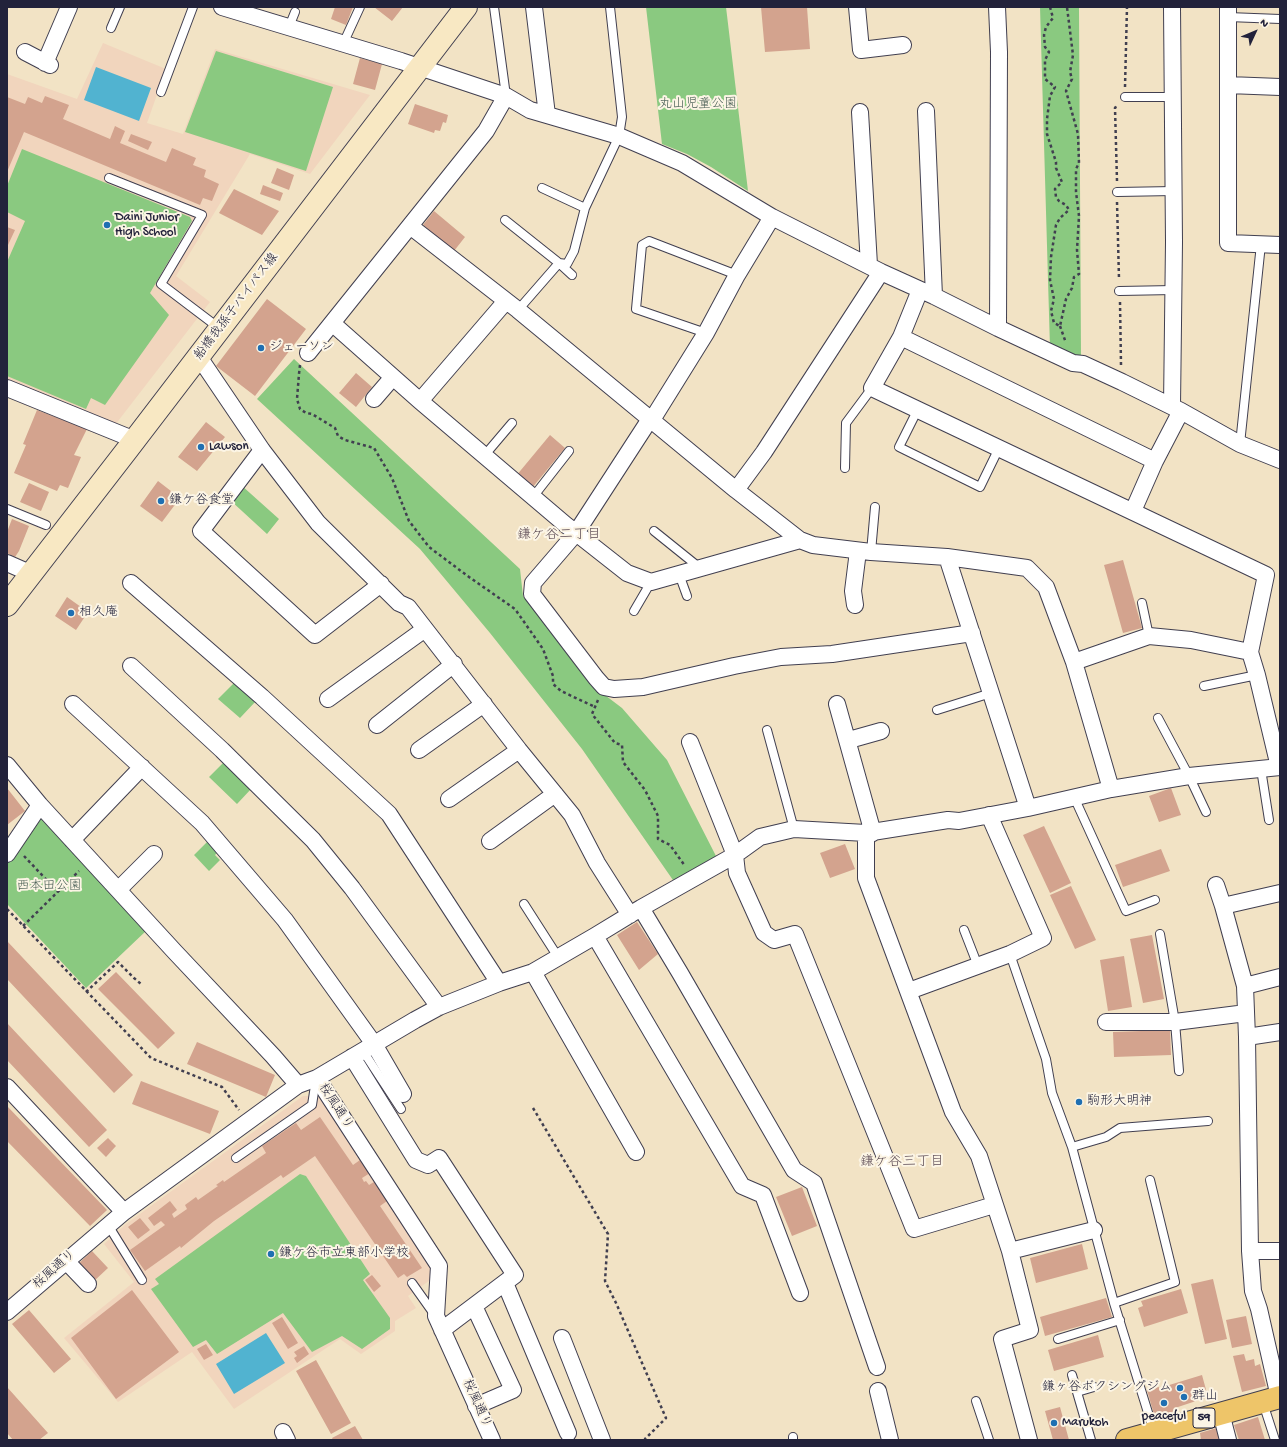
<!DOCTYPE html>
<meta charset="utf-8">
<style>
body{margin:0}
#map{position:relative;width:1287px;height:1447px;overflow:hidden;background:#f2e3c5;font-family:"Gochi Hand",sans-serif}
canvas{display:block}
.frame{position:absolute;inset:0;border:8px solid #22223b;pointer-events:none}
.north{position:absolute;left:1235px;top:12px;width:40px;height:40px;-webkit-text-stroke:3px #fcf5e5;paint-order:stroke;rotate:46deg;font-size:11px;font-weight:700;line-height:16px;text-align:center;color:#22223b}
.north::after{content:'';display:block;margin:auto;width:14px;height:18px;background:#22223b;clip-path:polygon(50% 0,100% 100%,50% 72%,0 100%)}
</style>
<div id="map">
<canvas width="1287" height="1447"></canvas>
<div class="frame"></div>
<div class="north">N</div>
</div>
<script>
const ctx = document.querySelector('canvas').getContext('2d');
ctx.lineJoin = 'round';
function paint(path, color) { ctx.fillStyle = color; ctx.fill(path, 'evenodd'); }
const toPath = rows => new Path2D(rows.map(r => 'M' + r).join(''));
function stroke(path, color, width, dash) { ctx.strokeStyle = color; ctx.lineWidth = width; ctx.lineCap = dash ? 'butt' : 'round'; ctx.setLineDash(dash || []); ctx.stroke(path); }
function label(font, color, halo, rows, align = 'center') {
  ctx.font = font + ' "Gochi Hand","Klee One",sans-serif'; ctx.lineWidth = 4; ctx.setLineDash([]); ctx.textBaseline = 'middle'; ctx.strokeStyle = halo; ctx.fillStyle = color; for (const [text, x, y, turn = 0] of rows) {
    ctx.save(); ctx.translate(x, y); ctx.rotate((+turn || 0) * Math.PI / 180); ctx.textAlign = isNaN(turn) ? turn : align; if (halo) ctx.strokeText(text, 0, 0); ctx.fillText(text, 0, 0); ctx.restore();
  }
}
paint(toPath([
 [103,43,166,69,147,123,183,134,215,49,370,95,310,174,250,154,176,276,210,302,115,425,7,380,7,74,77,99],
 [303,1096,315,1096,326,1100,437,1264,433,1278,408,1296,416,1308,395,1321,395,1331,361,1354,340,1339,234,1409,192,1352,118,1402,64,1338,134,1282,104,1244,126,1224]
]), '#f1d5bd');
paint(toPath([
 [646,7,726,7,748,191,711,167,687,154,662,144],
 [1040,7,1079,7,1081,357,1050,348],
 [216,51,333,87,306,171,185,132],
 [22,149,190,217,192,221,150,293,169,315,105,405,91,398,86,409,7,376,7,262,25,221,7,212,7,186],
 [294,359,520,569,523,596,589,683,622,708,667,760,717,858,675,883,582,749,490,633,420,549,257,399],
 [241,485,279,519,267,534,230,500],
 [234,683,256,701,240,718,218,699],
 [224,762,252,788,237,804,209,777],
 [40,815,147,930,86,988,7,904,7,863],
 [209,840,219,851,215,855,220,860,209,871,194,855],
 [300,1174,306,1176,370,1274,363,1280,390,1318,390,1329,362,1349,342,1336,312,1352,283,1313,217,1354,206,1340,193,1347,151,1289,159,1284,155,1279]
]), '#8ac980');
paint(toPath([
 [96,67,151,88,139,121,84,100],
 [266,1333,285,1363,234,1394,216,1364]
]), '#51b3d0');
paint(toPath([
 [335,7,353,7,346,25,331,19],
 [374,7,403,7,392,21],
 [761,7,807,7,810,49,765,52],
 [360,58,382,64,375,90,353,84],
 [45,96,69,105,63,119,110,139,115,126,125,131,120,143,166,162,172,148,196,158,193,165,206,170,204,177,219,184,212,201,203,198,200,205,24,132,7,172,7,97,25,104,28,97,42,103],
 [415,104,448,115,446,123,443,122,440,131,435,130,434,133,408,124],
 [131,134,152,142,148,150,128,141],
 [277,168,294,175,289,190,271,183],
 [263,185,283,193,280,201,260,194],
 [234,189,279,211,262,235,219,213],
 [434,211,465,237,454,251,423,225],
 [7,227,15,230,8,245,7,245],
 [267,299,306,329,255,396,216,366],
 [356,373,372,387,356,407,339,393],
 [37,410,87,429,74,455,81,457,68,488,60,485,57,491,14,473,26,445,23,444],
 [206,422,225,437,197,471,178,457],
 [550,435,565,448,532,488,516,476],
 [158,481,180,498,162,522,140,506],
 [29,483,49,492,41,511,20,502],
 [12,519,29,526,19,551,15,557,7,553,7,532],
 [1123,560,1142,628,1123,633,1104,565],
 [67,597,88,612,76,630,55,616],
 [7,788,25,811,7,825],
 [1171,788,1181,815,1159,822,1149,796],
 [1044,826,1071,883,1050,893,1023,835],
 [845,844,855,869,830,878,820,853],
 [1161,849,1170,871,1123,887,1115,865],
 [1071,886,1096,940,1075,949,1050,895],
 [637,922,658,954,639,970,617,935],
 [1152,935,1164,999,1143,1003,1130,939],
 [7,941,133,1075,114,1093,7,979],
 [1124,956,1132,1007,1108,1011,1100,960],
 [116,972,175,1033,158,1049,98,989],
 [7,1023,107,1130,89,1147,7,1060],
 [1170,1030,1171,1055,1114,1057,1113,1032],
 [197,1042,275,1075,266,1097,187,1064],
 [141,1081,219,1111,210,1134,132,1104],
 [7,1106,107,1210,90,1226,7,1141],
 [320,1117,353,1165,360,1160,370,1173,362,1178,364,1182,366,1181,369,1185,374,1182,387,1201,380,1206,422,1268,407,1277,404,1274,398,1278,315,1156,283,1178,281,1175,214,1221,181,1248,180,1246,145,1271,130,1250,165,1225,161,1221,154,1226,148,1218,170,1201,177,1210,172,1214,174,1218,187,1209,185,1205,196,1197,198,1200,218,1186,216,1185,223,1180,224,1182,266,1153,262,1146,296,1123,301,1130],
 [108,1138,116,1146,106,1157,97,1148],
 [802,1187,817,1226,792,1236,776,1197],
 [140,1218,150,1230,138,1239,128,1227],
 [1082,1244,1088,1269,1036,1283,1030,1258],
 [92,1251,108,1268,93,1282,77,1265],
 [372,1275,381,1286,374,1292,365,1280],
 [1213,1279,1227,1339,1205,1344,1191,1284],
 [1181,1289,1188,1313,1144,1327,1138,1308,1143,1306,1141,1301],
 [132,1290,179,1352,116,1399,71,1338],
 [1106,1298,1112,1317,1045,1336,1040,1317],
 [29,1310,71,1359,54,1373,12,1324],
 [1246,1316,1252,1344,1232,1348,1226,1320],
 [282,1317,298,1343,288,1349,272,1323],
 [1098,1335,1104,1357,1054,1371,1048,1350],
 [206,1344,213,1355,204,1360,197,1349],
 [304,1346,309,1354,297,1363,294,1358,297,1356,294,1352],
 [1244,1354,1246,1361,1254,1359,1255,1366,1260,1364,1266,1386,1242,1392,1233,1356],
 [316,1360,351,1423,331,1434,296,1371],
 [1202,1375,1208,1397,1175,1408,1176,1412,1155,1418,1147,1390,1159,1387,1160,1390,1167,1388,1166,1386],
 [7,1387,48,1433,39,1440,13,1440,7,1433],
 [1060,1407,1069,1440,1053,1440,1045,1411],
 [1258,1417,1265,1440,1239,1440,1234,1425],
 [355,1426,363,1440,333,1440,332,1438],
 [1220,1427,1224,1440,1201,1440,1200,1433]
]), '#d3a38e');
const lane = toPath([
 [494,7,506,96],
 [1228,17,1280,19],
 [289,27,295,12],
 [111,28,120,7],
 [343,44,360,7],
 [161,92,193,7],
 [1125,97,1173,97],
 [109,178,202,215,161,284,219,328],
 [542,188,585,208],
 [1117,192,1174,191],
 [505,220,559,263,572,275],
 [1119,291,1174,290],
 [518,310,559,263,567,264,574,251,585,208,619,136,622,117,610,7],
 [706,333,636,309,642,245,649,241,737,275],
 [918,409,899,447,980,487,999,448],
 [1240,444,1261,244],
 [484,456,512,423],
 [845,468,846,423,872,388],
 [533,497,569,451],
 [7,509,46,525],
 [654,531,700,568],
 [871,552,875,507],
 [679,574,687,596],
 [1142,603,1149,636],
 [634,611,651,582],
 [1204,686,1257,675],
 [937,710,991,693],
 [1158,718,1189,776,1206,812],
 [767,730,794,829],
 [1261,769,1269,820],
 [1074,797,1126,911,1155,900],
 [524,904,558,957],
 [964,930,978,966],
 [1160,934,1175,1022,1179,1071],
 [1010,954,1046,1059,1052,1093,1072,1147,1114,1303,1154,1432],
 [363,1051,401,1109],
 [1072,1147,1106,1137,1120,1128,1208,1121],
 [236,1158,312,1105,316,1079],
 [108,1225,142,1280],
 [412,1283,434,1314],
 [1114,1303,1175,1282,1150,1180],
 [1058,1339,1120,1320],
 [1072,1375,1091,1440],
 [1077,1392,1094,1387],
 [976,1401,989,1440],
 [1263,1403,1275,1440],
 [793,1437,793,1440]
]);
const street = toPath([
 [222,7,401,61,506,96,530,110,619,136,682,163,772,217,881,272,934,296,998,328,1073,363,1083,364,1122,382,1181,411,1240,444,1280,460],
 [534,7,547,115],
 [857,7,861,50,903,45],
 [997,7,999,52,998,328],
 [1228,7,1228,243,1280,245],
 [25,52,50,65],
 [45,63,69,7],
 [1228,85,1280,87],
 [926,111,934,296],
 [860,112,869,265],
 [772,217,737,275,706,333,655,415,650,419,576,533,533,583,532,594,596,678,604,687,614,689,643,687,734,666,781,657,832,654,972,633],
 [410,226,518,310,736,490,800,540],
 [920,290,901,337,872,388,1266,575,1250,652,1257,675,1279,767],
 [332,323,420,401,566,525,627,573,651,582,800,540,813,545,871,552,947,557,1027,568,1046,587,1074,662,1111,789],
 [901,337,1155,461],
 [308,353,486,131,506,96],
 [199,357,262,450,318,523,399,603,408,607,519,750,572,815,597,863,630,915],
 [7,388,135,440],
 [374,399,393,377],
 [420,401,506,301],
 [1172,406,1174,242,1172,7],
 [262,450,201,531,315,635,381,584],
 [736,490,764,452,881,272],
 [1133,511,1155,461,1181,411],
 [947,557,1028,808],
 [7,563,32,574],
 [131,583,262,697,389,814,499,983],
 [855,605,853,591,858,551],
 [1074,662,1149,636,1191,640,1250,652],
 [131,666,222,750,313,840,352,888,439,1007],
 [328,699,425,629],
 [73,704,202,823,285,920,374,1044,403,1094],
 [837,704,873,833],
 [377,725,454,664],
 [849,740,881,731],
 [690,742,735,855,737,873,764,933,774,940,795,934,914,1229,994,1205],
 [419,750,484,704],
 [7,765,40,805,175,952,273,1056,298,1085],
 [449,799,519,750],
 [866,833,866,878,953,1112,979,1156,1010,1251,1094,1230],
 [72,840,142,767],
 [490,841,555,794],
 [7,854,40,805],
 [1216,885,1223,906,1245,986,1247,1037,1250,1251,1253,1291,1259,1309,1279,1397],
 [118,890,154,854],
 [1223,906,1280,893],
 [641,908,680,973,794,1170,814,1183,877,1367],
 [595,936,742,1186,763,1195,800,1293],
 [533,972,636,1152],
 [1245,986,1280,977],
 [909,991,1010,954,1043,938,989,815],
 [1106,1022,1175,1022,1246,1013],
 [1247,1037,1280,1032],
 [352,1057,416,1160,428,1165,439,1158,515,1275,442,1330],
 [317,1078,439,1266,436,1316,492,1440],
 [7,1087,124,1212],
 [1010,1251,1030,1330,1002,1339,1029,1440],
 [1250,1251,1280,1251],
 [66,1261,88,1284],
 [505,1283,568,1433],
 [474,1306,513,1390,476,1406],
 [7,1312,124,1212,298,1085,317,1078,415,1020,439,1007,499,983,533,972,595,936,641,908,735,855,760,837,794,829,866,833,948,820,959,821,1028,808,1111,789,1189,776,1280,767],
 [562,1338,602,1440],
 [878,1391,890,1440],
 [1221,1413,1228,1440],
 [283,1432,287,1440]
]);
const secondary = toPath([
 [7,605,127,450,466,7]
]);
const primary = toPath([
 [1127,1440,1280,1397]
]);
stroke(lane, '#413f50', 10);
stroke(street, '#413f50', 18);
stroke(secondary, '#413f50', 24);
stroke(primary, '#413f50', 24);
stroke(toPath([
 [1050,7,1053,18,1046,27,1044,35,1045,47,1049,52,1045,60,1045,79,1055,87,1050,96,1047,119,1047,134,1056,162,1056,168,1062,182,1055,189,1056,197,1059,201,1066,205,1069,210,1060,218,1056,225,1051,257,1050,280,1054,299,1051,311,1054,323,1060,326,1066,299,1072,288,1074,277,1079,274,1077,250,1079,216,1076,192,1076,169,1079,163,1078,134,1066,91,1072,79,1070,72,1073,55,1067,7],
 [1125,87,1127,7],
 [1117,181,1115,108,1117,105],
 [1117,202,1119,279],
 [1120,302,1121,365],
 [1060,326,1066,343],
 [300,365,299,374,297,399,300,409,306,413,312,414,335,428,338,436,345,440,374,448,392,478,409,521,429,547,469,577,515,609,543,649,553,676,553,684,561,691,595,707],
 [598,700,592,714,615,743,622,745,623,762,645,790,658,816,658,839,670,845,685,866],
 [24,856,58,892],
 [7,909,151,1058,222,1087,239,1110],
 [23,926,79,871],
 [86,992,118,962,134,978,141,984],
 [533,1108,608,1234,605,1281,616,1303,666,1418,645,1439,646,1440]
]), '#413f50', 2.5, [3, 3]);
stroke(lane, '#fff', 8);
stroke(street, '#fff', 16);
stroke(secondary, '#f8e8c3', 22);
stroke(primary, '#eec569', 22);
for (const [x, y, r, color] of [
 [107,225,4,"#1f6fb2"],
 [261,348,4,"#1f6fb2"],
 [201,447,4,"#1f6fb2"],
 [161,501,4,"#1f6fb2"],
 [71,613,4,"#1f6fb2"],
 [1079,1102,4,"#1f6fb2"],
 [271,1254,4,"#1f6fb2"],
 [1180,1388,4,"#1f6fb2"],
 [1184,1397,4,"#1f6fb2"],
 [1164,1403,4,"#1f6fb2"],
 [1054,1423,4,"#1f6fb2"]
]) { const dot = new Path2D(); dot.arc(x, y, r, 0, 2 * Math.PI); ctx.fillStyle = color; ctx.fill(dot); stroke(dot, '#fcf5e5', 1.5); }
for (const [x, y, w] of [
 [1204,1418,22]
]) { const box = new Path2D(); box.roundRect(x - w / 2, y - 10, w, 20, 3); ctx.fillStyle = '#fcf5e5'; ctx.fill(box); stroke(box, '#22223b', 1); }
label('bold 12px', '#22223b', null, [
 ["59",1204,1418]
]);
label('13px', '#465c53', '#fcf5e5', [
 ["丸山児童公園",698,105],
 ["西本田公園",49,887]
]);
label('13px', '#22223b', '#fcf5e5', [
 ["Daini Junior",115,218],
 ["High School",115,233],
 ["ジェーソン",269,348],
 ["Lawson",209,447],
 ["鎌ケ谷食堂",169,501],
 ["相久庵",79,613],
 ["駒形大明神",1087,1102],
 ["鎌ケ谷市立東部小学校",279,1254],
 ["鎌ヶ谷ボクシングジム",1172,1388,"right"],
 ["群山",1192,1397],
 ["peaceful",1164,1417,"center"],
 ["Marukoh",1062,1423]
], 'left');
label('13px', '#22223b', '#fcf5e5', [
 ["船橋我孫子バイパス線",237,307,-53],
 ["桜風通り",335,1107,57],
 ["桜風通り",55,1270,-41],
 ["桜風通り",476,1404,66]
]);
label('14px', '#604f58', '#fcf5e5', [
 ["鎌ケ谷二丁目",559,536],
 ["鎌ケ谷三丁目",902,1163]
]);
</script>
